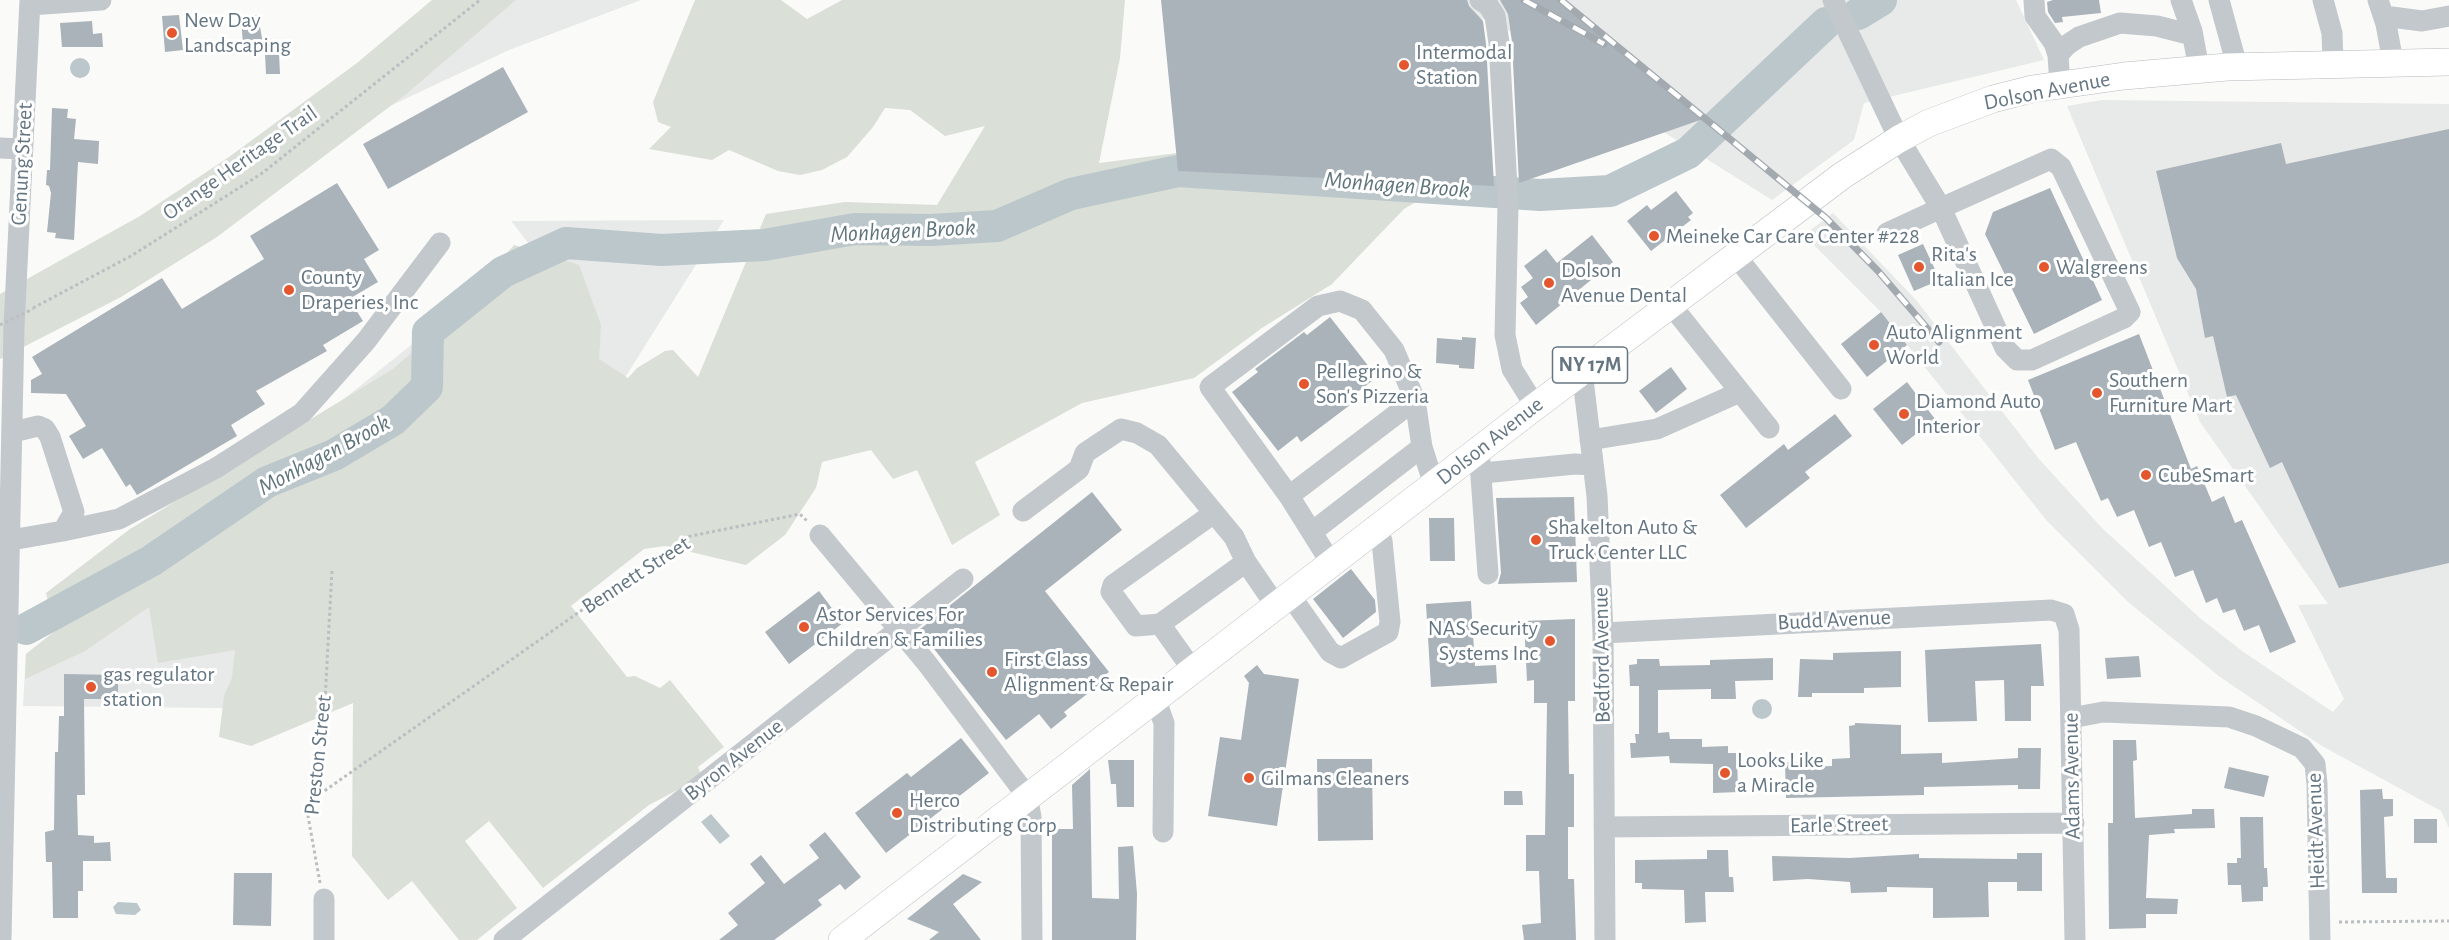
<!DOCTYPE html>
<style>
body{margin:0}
canvas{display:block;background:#fafaf8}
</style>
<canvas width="2449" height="940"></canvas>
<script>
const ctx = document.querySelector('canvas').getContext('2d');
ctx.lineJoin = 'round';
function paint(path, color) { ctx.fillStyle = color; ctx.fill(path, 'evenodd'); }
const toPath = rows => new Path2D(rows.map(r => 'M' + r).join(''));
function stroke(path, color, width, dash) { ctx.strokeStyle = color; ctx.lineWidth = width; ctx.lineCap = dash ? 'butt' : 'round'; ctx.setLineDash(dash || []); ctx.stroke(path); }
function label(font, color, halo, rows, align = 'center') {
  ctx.font = font + ' "Alegreya Sans",sans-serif'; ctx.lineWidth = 6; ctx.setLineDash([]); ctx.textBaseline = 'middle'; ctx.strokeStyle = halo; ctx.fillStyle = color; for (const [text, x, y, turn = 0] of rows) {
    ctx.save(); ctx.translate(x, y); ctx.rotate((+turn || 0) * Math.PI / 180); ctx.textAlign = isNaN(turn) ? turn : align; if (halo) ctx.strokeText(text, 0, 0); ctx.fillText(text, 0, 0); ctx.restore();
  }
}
paint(toPath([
 [516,0,641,0,509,50,390,106],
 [1441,0,2016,0,2044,60,1864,103,1854,140,1772,200,1517,40,1516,34],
 [2102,100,2449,104,2449,828,2441,811,2322,746,2220,677,2127,601,2047,521,1881,312,1804,235,1833,213,1916,300,2039,459,2101,527,2200,618,2242,651,2333,712,2344,699,2298,605,2328,604,2200,422,2067,106],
 [724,220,545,505,314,709,23,706,26,654,532,248,511,221]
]), '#e8e9e9');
paint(toPath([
 [432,0,516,0,405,95,217,237,121,297,0,359,0,294,140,216,229,157,357,63],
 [695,0,781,0,807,19,842,0,1125,0,1120,58,1099,163,1201,150,1474,183,1444,185,1404,209,1332,284,1262,328,1194,378,1082,403,975,462,1000,515,952,545,917,470,893,479,871,450,822,462,816,488,785,535,746,565,665,546,644,549,571,606,627,677,635,676,660,688,670,680,724,747,698,767,702,777,649,805,543,888,489,821,465,841,517,908,477,940,459,940,412,881,388,900,352,856,353,703,251,746,219,737,224,696,232,678,235,650,158,663,149,607,85,651,25,679,26,654,77,614,51,615,46,593,130,529,393,369,445,324,514,245,579,265,601,325,599,359,628,378,637,368,665,351,673,350,698,377,766,214,845,202,937,205,985,126,945,136,910,110,885,108,873,127,847,157,822,170,800,175,778,171,729,150,712,160,649,149,671,127,658,122,653,102]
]), '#dadfd7');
paint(toPath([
 '70 68a10 10 0 1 1 20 0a10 10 0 1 1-20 0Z',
 '1752 709a10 10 0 1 1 20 0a10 10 0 1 1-20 0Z',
 [711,814,730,836,720,844,701,822],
 [118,902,137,903,141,910,135,915,116,914,113,907]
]), '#bbc7cb');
stroke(toPath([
 [1858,14,1881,0],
 [26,629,151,561,267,482,334,455,393,420,427,387,428,332,503,272,566,243,662,250,764,245,855,229,931,230,997,226,1071,194,1178,171,1540,195,1610,191,1688,153,1826,23]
]), '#bbc7cb', 32);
paint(toPath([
 [1161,0,1467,0,1469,6,1483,21,1486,44,1494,186,1178,171],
 [1500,0,1560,0,1706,118,1519,183,1512,42,1508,14],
 [2053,0,2099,0,2101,13,2062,17,2063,22,2055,23,2048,12,2047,2],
 [179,15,183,50,165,52,162,16],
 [258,15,263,44,243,45,241,16],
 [92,21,93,34,102,33,103,47,62,47,60,23],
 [279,53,280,74,266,74,265,54],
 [503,67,528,112,388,189,363,144],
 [52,108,68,109,67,118,76,119,74,139,99,141,98,164,78,162,74,240,55,238,56,233,47,232,51,193,49,186,46,185,47,170,50,170],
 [2449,129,2449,563,2339,588,2282,462,2270,468,2236,395,2227,397,2213,336,2205,338,2196,289,2177,258,2156,171,2281,143,2286,164],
 [337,183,379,250,364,259,378,282,349,299,363,321,323,345,327,351,256,391,265,404,231,425,237,436,137,495,130,484,126,487,102,448,83,459,69,436,86,426,66,394,31,393,31,380,42,374,32,357,162,278,182,309,264,259,250,236],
 [2050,188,2102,300,2034,334,1985,234,1993,212],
 [1676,191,1693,213,1688,217,1691,220,1651,251,1627,221,1647,205,1651,210],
 [1592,235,1613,262,1536,325,1520,303,1528,297,1521,287,1533,278,1524,266,1546,249,1557,263],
 [1923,244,1940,280,1914,291,1898,255],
 [1881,312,1907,345,1867,377,1841,344],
 [1330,317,1377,377,1347,400,1350,405,1301,442,1297,436,1278,451,1232,392,1258,372,1255,369,1304,332,1307,335],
 [2139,334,2191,469,2197,466,2212,502,2224,496,2235,523,2242,520,2296,642,2270,653,2259,625,2244,631,2235,609,2223,613,2217,598,2206,603,2193,570,2175,577,2161,542,2149,547,2134,510,2117,517,2108,498,2101,501,2076,442,2055,450,2028,380],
 [1462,337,1476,338,1474,369,1459,368,1459,365,1436,363,1437,338,1462,340],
 [1671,367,1687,389,1656,413,1639,391],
 [1907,382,1935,419,1902,445,1873,409],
 [1835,414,1852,436,1805,472,1810,478,1746,528,1720,495,1784,444,1788,450],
 [1092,492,1122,530,1045,591,1109,672,1097,681,1100,684,1064,712,1067,716,1051,729,1039,714,1006,740,919,630],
 [1574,497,1577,582,1498,584,1501,573,1496,498],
 [1429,518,1454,518,1455,561,1430,561],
 [1351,569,1375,600,1376,612,1343,638,1313,599],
 [819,591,843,623,789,664,765,632],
 [1471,601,1475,666,1496,665,1497,683,1431,687,1426,604],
 [1575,619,1575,701,1568,701,1569,774,1574,774,1574,827,1568,827,1568,879,1574,879,1576,940,1524,940,1522,925,1541,923,1539,871,1526,871,1526,835,1545,835,1547,703,1534,703,1534,680,1527,681,1524,621],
 [2041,644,2044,686,2031,686,2031,721,2005,721,2004,680,1975,681,1977,721,1928,722,1925,650],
 [1901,651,1901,687,1864,688,1864,693,1812,693,1812,697,1798,697,1800,659,1833,660,1833,653],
 [2139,656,2141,677,2107,679,2105,658],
 [1773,658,1773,680,1735,681,1736,699,1711,699,1711,689,1658,690,1658,733,1669,732,1670,739,1702,739,1702,747,1728,746,1728,753,1737,753,1738,792,1713,793,1713,764,1670,763,1669,756,1631,758,1630,743,1636,743,1635,734,1639,734,1639,686,1630,686,1629,665,1637,664,1637,659,1659,659,1660,666,1710,665,1710,660],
 [1257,665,1264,674,1299,679,1277,826,1208,816,1220,737,1241,740,1249,683,1244,676],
 [64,674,118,675,118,699,84,699,85,795,77,795,78,835,94,836,94,843,110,842,111,861,83,861,83,891,78,891,78,918,53,918,52,862,46,862,45,832,54,830,55,752,58,752,59,716,64,716],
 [1855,723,1901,725,1901,754,1942,753,1942,763,2018,758,2018,748,2041,748,2040,789,2018,789,2018,785,1924,787,1924,795,1786,798,1785,762,1805,762,1805,767,1832,766,1832,759,1850,758,1849,726,1855,725],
 [961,738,989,773,886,853,855,813,907,773,911,777],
 [2113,740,2136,740,2137,760,2133,761,2135,818,2192,814,2192,809,2214,809,2215,828,2174,829,2175,833,2149,835,2146,898,2178,899,2177,914,2146,914,2146,928,2109,929,2108,823,2113,823],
 [1317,759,1372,759,1373,840,1318,841],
 [1108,760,1134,760,1134,807,1117,807,1116,784,1111,784],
 [2229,767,2269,776,2264,797,2224,788],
 [1090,769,1092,898,1119,899,1118,847,1133,846,1137,894,1136,940,1052,940,1052,832,1057,832,1057,829,1073,829,1072,785],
 [2382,789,2383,799,2393,799,2393,816,2384,817,2386,878,2397,878,2397,893,2362,893,2360,790],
 [1504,791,1522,791,1523,805,1504,805],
 [2240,817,2263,817,2264,868,2267,868,2268,887,2263,887,2263,901,2242,902,2241,885,2228,885,2227,863,2237,863,2237,858,2241,858],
 [2414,819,2437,819,2437,843,2414,843],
 [825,832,861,877,845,890,840,884,818,900,822,905,774,940,719,940,738,925,728,913,765,883,750,864,761,855,784,884,819,858,809,845],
 [1707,850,1728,850,1729,877,1733,877,1734,892,1705,892,1706,922,1685,923,1684,890,1642,889,1642,883,1635,883,1635,860,1707,859],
 [2017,853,2042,853,2042,891,2017,891,2017,882,1988,882,1989,917,1933,918,1933,888,1887,887,1887,892,1851,893,1850,882,1808,879,1773,881,1772,856,1849,858,1919,854,1919,858,2017,859],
 [234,873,272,873,271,926,233,925],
 [963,874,982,882,953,904,981,940,929,940,939,932,907,919]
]), '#aab3b9');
const major = toPath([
 [842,940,1528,412,1843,175,1899,139,1929,123,1993,99,2032,89,2124,76,2227,67,2449,62]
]);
stroke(major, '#b5babe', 28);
stroke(toPath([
 [33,308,131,256,261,174,480,0],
 [310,801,686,537,800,514,807,521],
 [320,883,308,816,312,779,323,738,332,570],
 [2339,922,2449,921]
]), '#bbbfc2', 3, [3, 3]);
stroke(toPath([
 [1480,0,1488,5,1495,16,1499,43,1508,206,1505,335,1512,369,1535,406],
 [1833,0,1899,139,1941,208,2005,348,2017,360,2032,360,2124,318,2130,312,2061,167,2051,159,1941,208,1887,233],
 [2034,0,2035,16,2054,43,2058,55,2060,85],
 [2181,0,2192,31,2199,69],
 [2219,0,2237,66],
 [2323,0,2332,33,2333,63],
 [2378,0,2386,24,2393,62],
 [30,5,101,0],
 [2384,16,2422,21,2449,16],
 [2058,55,2067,45,2079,37,2120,23,2157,26,2192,35],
 [0,148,23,149],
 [1736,256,1841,389],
 [1671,305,1769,428],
 [1582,371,1597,496,1603,633,1605,940],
 [1590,440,1657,429,1740,392],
 [1479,449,1488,574],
 [1483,473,1575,464,1593,465],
 [1289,496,1415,400],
 [1023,511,1079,469,1085,453,1121,429,1137,433,1158,445,1234,537,1246,562],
 [63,531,119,519,216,468,302,413,366,341,440,243],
 [1312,532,1422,447],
 [820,535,926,662,1027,796,1031,817,1032,940],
 [0,542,63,531,74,512,50,437,45,429,38,426,13,432],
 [1331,563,1289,496,1210,387,1318,306,1340,301,1362,310,1394,350,1415,400,1422,447,1434,485],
 [1290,595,1330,652,1341,658,1388,632,1390,622,1382,541,1377,528],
 [1160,624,1136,626,1111,592,1113,585,1214,513],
 [1603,633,2051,610,2064,614,2069,630,2075,940],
 [1192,669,1160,624,1246,562,1276,606],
 [1155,698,1164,723,1163,832],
 [2071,718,2103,712,2229,717,2256,726,2302,748,2315,764,2317,784,2320,940],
 [1604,827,2074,823],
 [324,899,324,940],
 [1,940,14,327,30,0],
 [504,940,963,579]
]), '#c3c8cc', 21);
stroke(major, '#fff', 27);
const rail = toPath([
 [1524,0,1604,44],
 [1561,0,1826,218,1878,271,1939,342]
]);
stroke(rail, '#a2aab0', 7);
stroke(rail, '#fff', 4.5, [14]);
stroke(toPath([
 [0,325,33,309]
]), '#bbbfc2', 3, [3, 3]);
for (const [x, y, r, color] of [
 [172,33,6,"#e4572e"],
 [1404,65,6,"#e4572e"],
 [1654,236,6,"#e4572e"],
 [1919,267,6,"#e4572e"],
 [2044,267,6,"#e4572e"],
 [1549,283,6,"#e4572e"],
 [289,290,6,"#e4572e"],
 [1874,345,6,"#e4572e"],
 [1304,384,6,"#e4572e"],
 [2097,393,6,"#e4572e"],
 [1904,414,6,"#e4572e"],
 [2146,475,6,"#e4572e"],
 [1536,540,6,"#e4572e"],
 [804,627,6,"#e4572e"],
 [1550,641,6,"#e4572e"],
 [992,672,6,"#e4572e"],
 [91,687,6,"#e4572e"],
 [1725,773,6,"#e4572e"],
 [1249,778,6,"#e4572e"],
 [897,813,6,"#e4572e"]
]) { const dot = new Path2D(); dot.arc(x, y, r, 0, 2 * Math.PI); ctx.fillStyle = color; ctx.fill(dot); stroke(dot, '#fff', 2); }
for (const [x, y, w] of [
 [1590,365,75]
]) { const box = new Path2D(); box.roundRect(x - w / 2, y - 18, w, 36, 4.5); ctx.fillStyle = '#fff'; ctx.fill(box); stroke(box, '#657683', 1.5); }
label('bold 21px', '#657683', null, [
 ["NY 17M",1590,365]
]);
label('22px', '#657683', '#fff', [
 ["New Day",184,20],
 ["Landscaping",184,45],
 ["Intermodal",1416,52],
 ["Station",1416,77],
 ["Meineke Car Care Center #228",1666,236],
 ["Rita's",1931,254],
 ["Italian Ice",1931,279],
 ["Walgreens",2056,267],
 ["Dolson",1561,270],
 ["Avenue Dental",1561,295],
 ["County",301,277],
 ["Draperies, Inc",301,302],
 ["Auto Alignment",1886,332],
 ["World",1886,357],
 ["Pellegrino &",1316,371],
 ["Son's Pizzeria",1316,396],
 ["Southern",2109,380],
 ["Furniture Mart",2109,405],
 ["Diamond Auto",1916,401],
 ["Interior",1916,426],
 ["CubeSmart",2158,475],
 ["Shakelton Auto &",1548,527],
 ["Truck Center LLC",1548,552],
 ["Astor Services For",816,614],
 ["Children & Families",816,639],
 ["NAS Security",1538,628,"right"],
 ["Systems Inc",1538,653,"right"],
 ["First Class",1004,659],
 ["Alignment & Repair",1004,684],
 ["gas regulator",103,674],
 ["station",103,699],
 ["Looks Like",1737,760],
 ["a Miracle",1737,785],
 ["Gilmans Cleaners",1261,778],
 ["Herco",909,800],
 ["Distributing Corp",909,825]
], 'left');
label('22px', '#657683', '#fff', [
 ["Dolson Avenue",2047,91,-11],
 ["Orange Heritage Trail",240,163,-35],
 ["Genung Street",22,164,-87],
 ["Dolson Avenue",1490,441,-38],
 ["Bennett Street",636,575,-33],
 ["Budd Avenue",1834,620,-3],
 ["Bedford Avenue",1602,655,-91],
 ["Preston Street",318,755,-84],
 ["Byron Avenue",734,760,-38],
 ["Adams Avenue",2072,776,-91],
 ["Earle Street",1839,825,-1],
 ["Heidt Avenue",2316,831,-92]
]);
label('italic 24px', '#60757c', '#fff', [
 ["Monhagen Brook",1397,185,4],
 ["Monhagen Brook",903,231,-3],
 ["Monhagen Brook",324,455,-28]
]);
</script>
